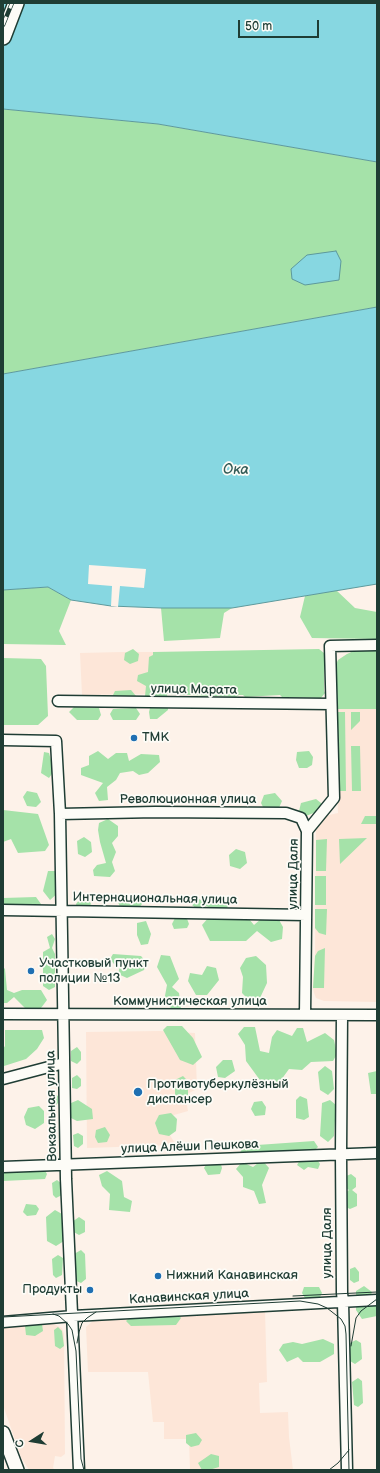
<!DOCTYPE html>
<meta charset="utf-8">
<style>
body{margin:0}
#map{position:relative;width:380px;height:1473px;overflow:hidden;background:#fdf2e9;font-family:"Balsamiq Sans",sans-serif}
canvas{display:block}
.frame{position:absolute;inset:0;border:4px solid #1f3d34;pointer-events:none}
.north{position:absolute;left:12px;top:1421px;width:40px;height:40px;-webkit-text-stroke:3px #fdfcf7;paint-order:stroke;rotate:258deg;font-size:11px;font-weight:700;line-height:16px;text-align:center;color:#1f3d34}
.north::after{content:'';display:block;margin:auto;width:14px;height:18px;background:#1f3d34;clip-path:polygon(50% 0,100% 100%,50% 72%,0 100%)}
.scale{position:absolute;left:238px;top:20px;width:81px;height:18px;box-sizing:border-box;border:2px solid #1f3d34;border-top:0;padding-left:5px;font-size:12px;line-height:14px;white-space:nowrap;color:#1f3d34;-webkit-text-stroke:3px #fdfcf7;paint-order:stroke}
</style>
<div id="map">
<canvas width="380" height="1473"></canvas>
<div class="frame"></div>
<div class="north">С</div>
<div class="scale">50 m</div>
</div>
<script>
const ctx = document.querySelector('canvas').getContext('2d');
ctx.lineJoin = 'round';
function paint(path, color) { ctx.fillStyle = color; ctx.fill(path, 'evenodd'); }
const toPath = rows => new Path2D(rows.map(r => 'M' + r).join(''));
function stroke(path, color, width, dash) { ctx.strokeStyle = color; ctx.lineWidth = width; ctx.lineCap = dash ? 'butt' : 'round'; ctx.setLineDash(dash || []); ctx.stroke(path); }
function label(font, color, halo, rows, align = 'center') {
  ctx.font = font + ' "Balsamiq Sans",sans-serif'; ctx.lineWidth = 3.5; ctx.setLineDash([]); ctx.textBaseline = 'middle'; ctx.strokeStyle = halo; ctx.fillStyle = color; for (const [text, x, y, turn = 0] of rows) {
    ctx.save(); ctx.translate(x, y); ctx.rotate((+turn || 0) * Math.PI / 180); ctx.textAlign = isNaN(turn) ? turn : align; if (halo) ctx.strokeText(text, 0, 0); ctx.fillText(text, 0, 0); ctx.restore();
  }
}
paint(toPath([
 [377,650,377,1002,324,1001,316,998,314,993,313,988,315,956,316,830,318,822,325,816,338,813,334,669,338,660,347,654,354,651],
 [122,652,153,652,154,694,82,695,80,653],
 [160,1031,195,1033,197,1089,185,1095,188,1111,160,1119,176,1145,87,1148,86,1032],
 [265,1310,267,1382,259,1383,260,1413,288,1412,289,1437,293,1470,190,1470,189,1439,164,1439,164,1422,153,1422,148,1372,88,1372,86,1327,94,1320],
 [48,1321,62,1328,64,1334,65,1454,61,1457,55,1456,53,1468,55,1470,29,1470,21,1457,3,1405,3,1324]
]), '#fde6d8');
paint(toPath([
 [3,109,158,124,377,162,377,307,3,374],
 [48,587,71,600,59,631,66,645,3,644,3,590],
 [336,590,355,608,377,612,377,639,312,638,300,617,305,596],
 [161,608,232,608,224,613,220,638,164,641],
 [133,649,139,654,138,661,130,664,124,660,125,653],
 [319,649,324,653,324,691,325,693,321,698,282,697,280,695,245,697,243,695,239,695,236,697,167,694,168,710,157,719,150,719,149,712,151,704,145,696,146,686,137,681,138,675,148,672,149,657,153,655,153,652],
 [377,650,377,709,335,709,334,669,338,660,347,654,354,651],
 [3,658,41,659,46,666,48,716,38,725,3,725],
 [131,690,136,696,133,699,116,699,112,697,115,691],
 [74,707,99,708,101,715,98,720,77,720,69,712],
 [136,708,140,714,136,720,113,720,110,714,113,709],
 [335,712,345,712,346,791,337,791],
 [351,712,360,712,360,721,351,730],
 [351,746,360,746,361,791,352,791],
 [98,751,108,759,116,753,127,753,129,761,141,754,159,755,160,762,148,773,139,775,133,771,120,773,116,780,107,787,108,800,99,801,95,793,103,783,81,775,81,768,89,765,89,756],
 [309,751,313,757,312,765,307,768,299,768,296,760,297,752],
 [44,752,49,753,54,771,49,778,41,773],
 [27,791,37,793,41,802,36,807,27,806,23,797],
 [275,793,282,801,278,810,265,811,261,803,264,795],
 [316,799,321,803,321,810,306,816,299,811,301,803],
 [3,810,38,814,49,845,45,851,18,853,11,839,3,842],
 [365,816,377,816,377,824,361,824],
 [108,819,118,826,118,836,112,843,116,852,112,862,115,871,110,877,94,876,93,870,97,865,106,863,100,842,98,830,99,823],
 [84,837,91,842,92,852,85,857,78,854,77,841],
 [367,838,340,864,339,839],
 [327,839,326,871,316,871,316,840],
 [236,849,245,852,247,863,240,869,230,866,229,855],
 [48,871,56,871,59,892,50,900,43,891],
 [315,876,326,876,326,905,315,905],
 [36,897,41,904,35,908,3,908,3,898],
 [124,897,140,897,142,904,138,909,121,909,118,902],
 [213,898,227,899,229,905,225,911,211,911,207,906,198,910,192,905,199,899,207,903],
 [80,899,89,900,91,904,88,908,77,909,76,904],
 [315,909,327,909,326,935,319,933,315,928],
 [176,916,186,916,189,924,187,928,174,929,172,924],
 [209,917,249,919,254,925,262,918,278,918,283,927,282,939,271,942,257,931,246,941,210,941,202,925],
 [146,921,151,934,148,944,141,945,137,935,137,923],
 [52,934,55,939,52,948,55,954,55,987,49,990,43,986,43,952,50,948,47,937],
 [325,948,324,988,313,988,315,956,318,951],
 [113,954,141,956,147,963,144,970,127,978,118,974,120,966,114,964,110,959],
 [161,955,170,956,179,979,172,987,179,993,181,1009,173,1010,164,1001,167,985,157,967],
 [256,956,266,965,267,983,260,998,248,999,242,993,243,977,240,968,246,958],
 [207,966,216,968,219,980,207,995,196,995,188,981,190,973,202,975],
 [3,967,5,969,7,990,14,993,22,990,41,990,47,1000,41,1008,26,1009,14,997,7,1003,3,1003],
 [167,1026,182,1026,193,1038,202,1057,193,1065,180,1060,163,1030],
 [244,1027,255,1027,260,1051,269,1053,272,1037,277,1030,292,1036,297,1028,303,1028,307,1042,325,1033,334,1040,337,1054,333,1061,311,1062,302,1070,289,1069,276,1087,265,1087,246,1061,245,1045,238,1034],
 [5,1030,42,1030,44,1038,37,1049,26,1059,4,1066,3,1049,5,1046],
 [77,1047,81,1052,81,1060,77,1064,71,1061,71,1051],
 [223,1060,232,1060,235,1071,225,1078,218,1077,216,1067],
 [325,1066,332,1071,334,1089,328,1095,320,1090,318,1072],
 [377,1071,377,1094,371,1094,368,1073],
 [77,1075,81,1079,81,1086,77,1089,72,1088,72,1078],
 [183,1076,188,1081,188,1097,181,1101,175,1096,175,1080],
 [53,1093,58,1096,58,1103,54,1107,49,1104,48,1097],
 [300,1096,307,1099,309,1117,304,1120,296,1118,296,1100],
 [78,1100,92,1109,93,1119,77,1121,71,1118,71,1103],
 [330,1100,336,1105,334,1136,328,1142,320,1136,322,1103],
 [262,1101,266,1107,265,1115,255,1116,251,1109,254,1102],
 [39,1106,44,1111,44,1123,35,1129,26,1125,24,1117,28,1108],
 [171,1113,177,1119,176,1131,169,1136,159,1134,155,1123,159,1115],
 [105,1127,110,1135,107,1142,98,1143,95,1137,96,1130],
 [78,1133,83,1136,83,1144,78,1148,74,1146,73,1135],
 [314,1141,318,1147,314,1151,245,1155,240,1153,243,1146],
 [316,1158,320,1164,318,1169,308,1167,304,1170,297,1165,300,1160],
 [262,1160,269,1168,262,1185,266,1203,259,1204,254,1191,243,1187,243,1177,236,1169,242,1162,253,1167],
 [208,1161,220,1161,222,1168,220,1174,208,1175,204,1168],
 [44,1169,47,1174,45,1179,3,1181,3,1171],
 [107,1171,122,1181,124,1197,132,1201,130,1212,109,1210,110,1194,102,1186,99,1175],
 [351,1174,356,1178,356,1187,352,1190,357,1194,357,1206,350,1209,344,1206,343,1195,349,1190,345,1187,344,1177],
 [57,1180,62,1184,62,1195,56,1198,53,1195,52,1183],
 [26,1204,36,1205,39,1209,36,1215,27,1216,23,1212],
 [55,1210,62,1214,64,1241,56,1246,47,1241,46,1217],
 [79,1217,85,1221,85,1232,79,1235,72,1231,72,1222],
 [81,1250,85,1254,86,1279,81,1283,74,1280,74,1254],
 [58,1255,63,1258,62,1275,56,1278,53,1275,52,1259],
 [355,1267,359,1272,359,1281,354,1283,350,1280,350,1269],
 [364,1286,372,1292,369,1302,377,1306,377,1316,362,1319,356,1310,356,1291],
 [304,1287,319,1287,322,1293,320,1297,305,1298,302,1293],
 [177,1313,181,1318,176,1325,131,1326,126,1321,132,1315],
 [36,1320,42,1324,43,1331,35,1336,26,1335,25,1326],
 [58,1327,62,1331,64,1346,60,1349,55,1346,54,1330],
 [323,1339,334,1344,334,1354,320,1362,303,1362,298,1357,287,1362,279,1350,283,1344,293,1342,302,1344],
 [356,1340,361,1343,362,1359,355,1364,350,1361,350,1343],
 [358,1378,362,1381,363,1403,358,1407,354,1405,352,1382],
 [196,1433,202,1440,199,1445,191,1447,186,1443,186,1435],
 [211,1454,219,1456,219,1467,209,1470,202,1470,198,1463]
]), '#a5e2a9');
const water = toPath([
 [3,3,377,3,377,162,158,124,3,109,3,3],
 [336,251,341,261,339,280,305,285,292,279,291,269,307,255,336,251],
 [377,307,377,584,232,608,161,608,111,606,71,600,48,587,3,590,3,374,377,307]
]);
paint(water, '#87d7e1');
stroke(water, '#5d999c', 1);
paint(toPath([
 [89,565,146,569,144,588,120,586,118,607,111,606,112,586,88,584]
]), '#fdf2e9');
const minor = toPath([
 [58,701,331,704],
 [3,740,56,741,60,814,66,1179,79,1470],
 [60,814,155,812,286,813,301,818,307,831],
 [3,910,306,915],
 [3,1014,377,1015],
 [305,1015,307,831,334,798,330,646,377,645],
 [342,1015,341,1154,342,1293,343,1302,347,1470],
 [3,1079,64,1063],
 [3,1167,377,1153],
 [3,1322,73,1316,377,1300]
]);
const tertiary = toPath([
 [3,1433,17,1470]
]);
const secondary = toPath([
 [3,37,16,3]
]);
stroke(minor, '#1f3d34', 13);
stroke(tertiary, '#1f3d34', 16);
stroke(secondary, '#1f3d34', 18);
stroke(minor, '#fdfcf7', 10);
stroke(tertiary, '#fdfcf7', 13);
stroke(secondary, '#fdfcf7', 15);
stroke(toPath([
 [293,1296,377,1292],
 [53,1314,59,1316,68,1324,72,1330,76,1351,81,1459,84,1470],
 [3,1317,300,1301,318,1304,327,1308,341,1319,345,1326,346,1334,349,1470],
 [77,1343,79,1332,82,1323,87,1318,96,1312],
 [351,1346,356,1318,361,1311,377,1299],
 [329,1470,338,1463,349,1450]
]), '#1f3d34', 1);
const rail = toPath([
 [3,25,12,3]
]);
stroke(rail, '#1f3d34', 4.5);
stroke(rail, '#fdfcf7', 3, [9]);
for (const [x, y, r, color] of [
 [134,738,4,"#1f6fb2"],
 [31,971,4,"#1f6fb2"],
 [138,1092,5,"#1f6fb2"],
 [158,1276,4,"#1f6fb2"],
 [90,1290,4,"#1f6fb2"]
]) { const dot = new Path2D(); dot.arc(x, y, r, 0, 2 * Math.PI); ctx.fillStyle = color; ctx.fill(dot); stroke(dot, '#fdfcf7', 1.5); }
label('13px', '#1f3d34', '#fdfcf7', [
 ["улица Марата",194,690,1],
 ["Революционная улица",188,800],
 ["улица Даля",294,874,-89],
 ["Интернациональная улица",155,899,1],
 ["Коммунистическая улица",190,1002],
 ["Вокзальная улица",52,1106,-91],
 ["улица Алёши Пешкова",190,1147,-2],
 ["улица Даля",328,1243,-90],
 ["Канавинская улица",189,1297,-3]
]);
label('13px', '#1f3d34', '#fdfcf7', [
 ["ТМК",142,738],
 ["Участковый пункт",39,964],
 ["полиции №13",39,979],
 ["Противотуберкулёзный",147,1085],
 ["диспансер",147,1100],
 ["Нижний Канавинская",166,1276],
 ["Продукты",82,1290,"right"]
], 'left');
label('italic 14px', '#345c57', '#fdfcf7', [
 ["Ока",236,470]
]);
</script>
